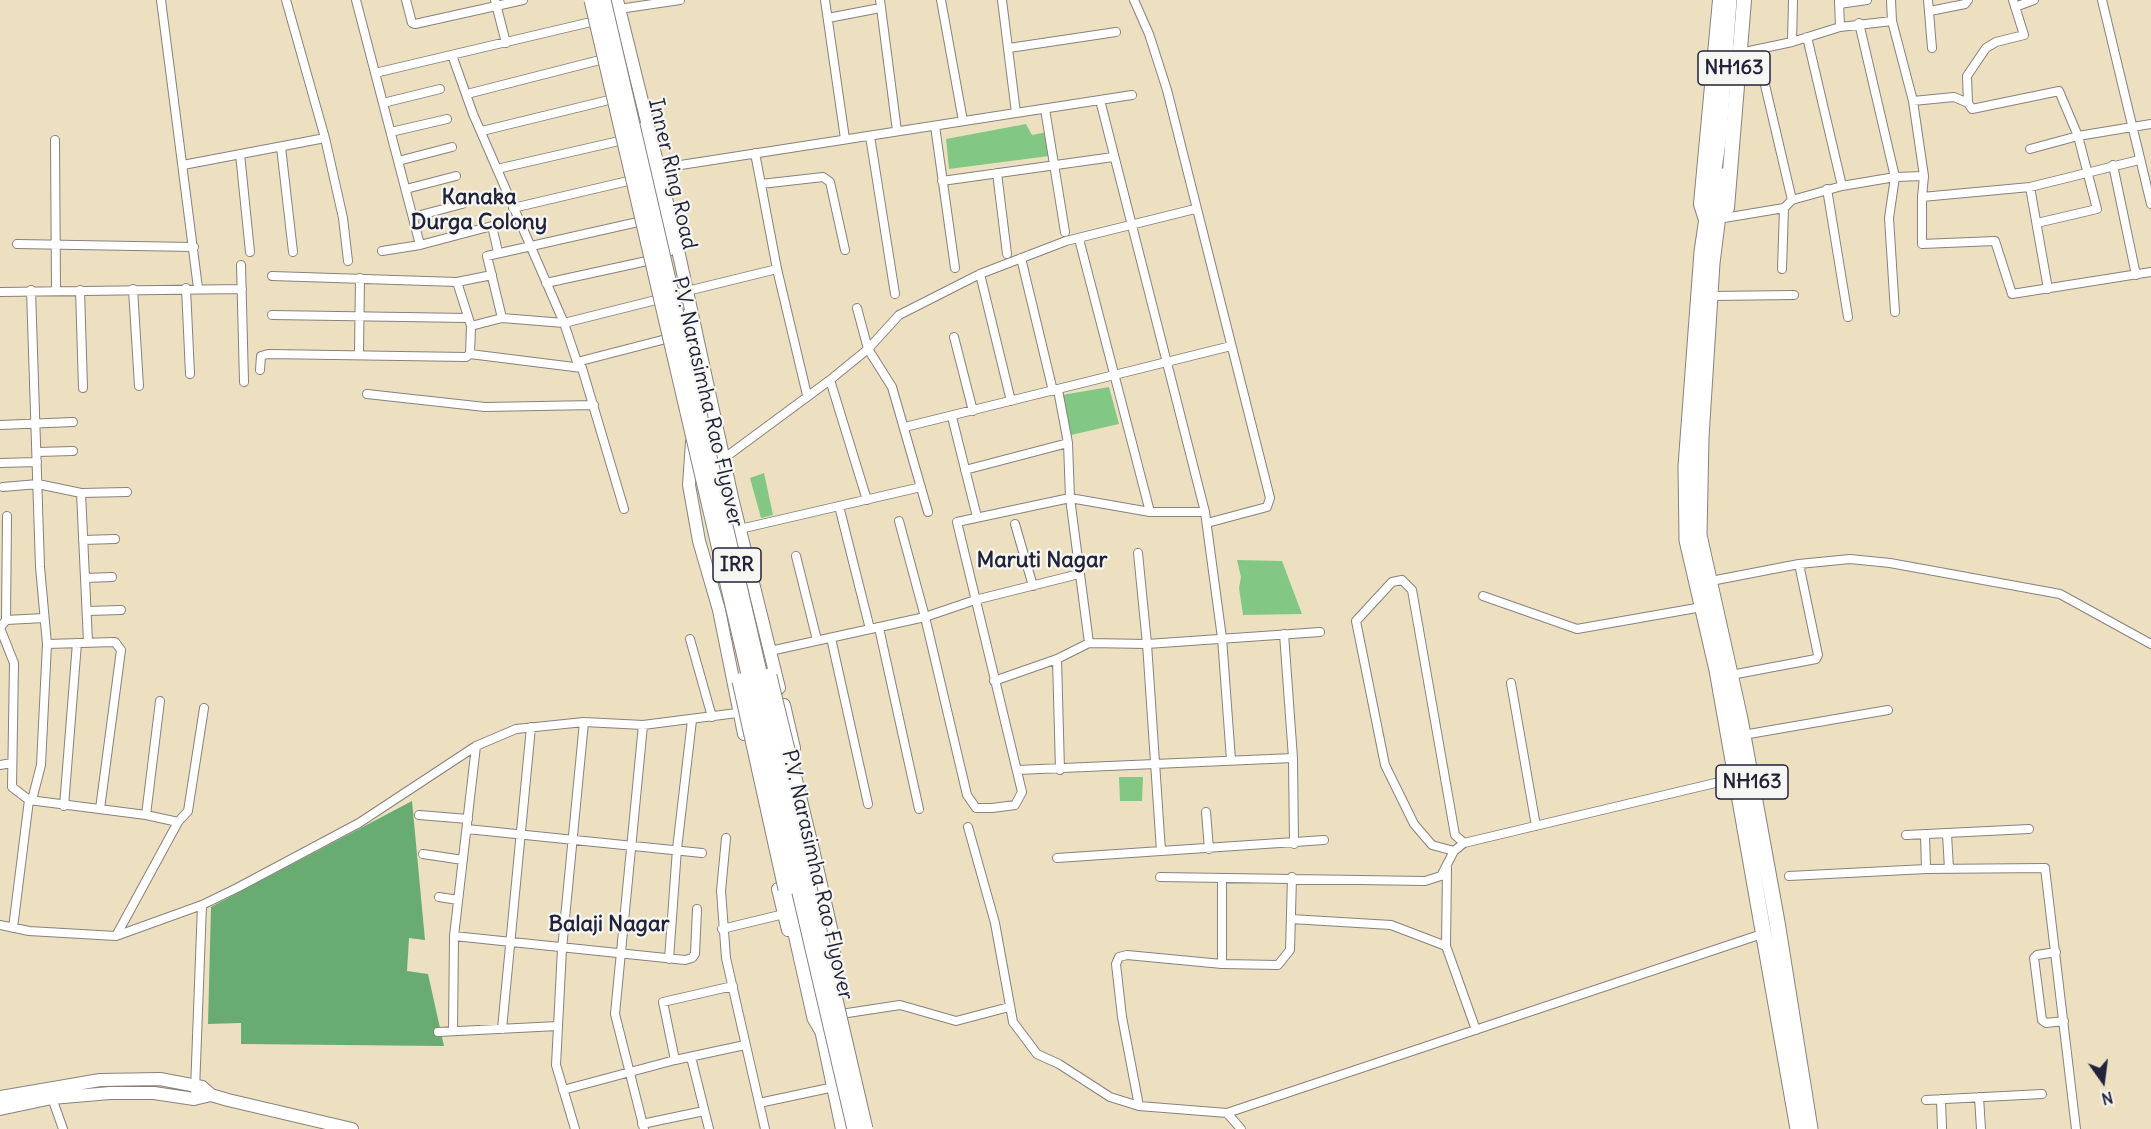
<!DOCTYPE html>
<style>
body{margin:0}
#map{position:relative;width:2151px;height:1129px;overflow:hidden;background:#ede0c1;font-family:Delius,sans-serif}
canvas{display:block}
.north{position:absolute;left:2073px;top:1051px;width:60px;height:60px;-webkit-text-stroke:4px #f6f6f2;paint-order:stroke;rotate:166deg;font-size:16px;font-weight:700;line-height:24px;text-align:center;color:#22223b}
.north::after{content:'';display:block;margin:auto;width:21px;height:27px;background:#22223b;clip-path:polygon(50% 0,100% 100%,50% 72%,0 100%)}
</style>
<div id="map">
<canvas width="2151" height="1129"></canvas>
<div class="north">N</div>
</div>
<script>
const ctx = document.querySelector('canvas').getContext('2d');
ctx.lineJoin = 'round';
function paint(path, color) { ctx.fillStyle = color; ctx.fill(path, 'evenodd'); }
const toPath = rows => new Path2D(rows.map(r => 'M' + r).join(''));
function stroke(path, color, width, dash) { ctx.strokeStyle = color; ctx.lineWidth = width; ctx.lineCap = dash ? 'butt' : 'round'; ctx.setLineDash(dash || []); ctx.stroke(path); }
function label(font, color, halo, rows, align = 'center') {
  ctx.font = font + ' Delius,sans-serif'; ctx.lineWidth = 4.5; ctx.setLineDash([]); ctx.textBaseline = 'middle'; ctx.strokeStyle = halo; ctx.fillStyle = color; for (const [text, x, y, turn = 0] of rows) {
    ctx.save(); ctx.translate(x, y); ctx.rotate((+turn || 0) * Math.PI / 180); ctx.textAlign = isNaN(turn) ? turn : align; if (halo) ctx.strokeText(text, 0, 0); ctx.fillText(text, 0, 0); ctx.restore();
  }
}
paint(toPath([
 [1026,124,1032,135,1047,132,1049,156,949,169,946,139],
 [1109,387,1119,424,1071,435,1062,395],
 [764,473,773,515,761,518,750,478],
 [1237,560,1282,561,1302,614,1243,615,1239,588,1241,577],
 [1119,777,1143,777,1142,801,1120,801]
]), '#82c884');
paint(toPath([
 [412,801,425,940,409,938,407,971,428,974,444,1046,241,1044,241,1023,208,1024,211,907]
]), '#69ac72');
const street = toPath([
 [161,0,198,288],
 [286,0,325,138,343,218,348,261],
 [356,0,420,245],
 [406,0,412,23,415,24,523,0],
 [495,0,506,43],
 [825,0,845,139],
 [880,0,897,131],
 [941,0,963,121],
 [1002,0,1016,113],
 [1134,0,1149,34,1167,90,1270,498,1267,507,1207,523],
 [1839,0,1840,27],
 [1891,0,1892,21,1913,101,1924,176,1922,197],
 [1928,0,1932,48],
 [2102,0,2151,204],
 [1839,4,1867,0],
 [2015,7,2034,0],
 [619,9,680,0],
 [1930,11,1965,4,1968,0],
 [828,18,875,9],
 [1859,23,1895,177,1889,218,1895,312],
 [1807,37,1842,186],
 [1792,42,1793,0],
 [1009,48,1116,32],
 [1757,51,1792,200],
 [1740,53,1792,42,1840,27,1892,21],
 [452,55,473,114,564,323,577,362,582,368,624,509],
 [375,73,591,22],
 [467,94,600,60],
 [1100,100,1205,512,1222,638,1231,760],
 [1913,101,1954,97,1968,103,1972,109,2059,91,2078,136,2097,209,2037,223],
 [383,103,440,89],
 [1968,103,1967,76,1986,48,1996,42,2024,35,2013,0],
 [1045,109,1065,232],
 [935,126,955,268],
 [482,131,609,100],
 [391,132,447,119],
 [870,136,895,294],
 [55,140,56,291],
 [281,147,293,252],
 [2030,149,2078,136,2151,124],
 [755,153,777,269,807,395],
 [240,154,250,252],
 [2139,160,2030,187,1922,197,1922,244,1995,241,2012,294,2151,272],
 [398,161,452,147],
 [183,165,325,138],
 [2113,165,2136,275],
 [497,169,619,141],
 [655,169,1132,95],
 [997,173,1007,254],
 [942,181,1113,157],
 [761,184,823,177,830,182,845,250],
 [2030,187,2048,289],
 [406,189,456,176],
 [1827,189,1848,317],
 [513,208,628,181],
 [413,217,462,204],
 [1718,219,1784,208,1792,200,1842,186,1895,177,1924,176],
 [1079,239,1150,512],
 [17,244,194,247],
 [382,251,420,245,492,226,498,252],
 [1021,258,1053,391],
 [241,265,244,382],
 [1782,269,1784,208],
 [980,274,1011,401],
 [272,276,457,282,492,275],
 [457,282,471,326,470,354],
 [546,283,647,261],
 [186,288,190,374],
 [133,289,139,386],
 [31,290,40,567,47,644,115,642,121,650,100,809],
 [80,290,83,388],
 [0,292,242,289],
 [679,293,777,269],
 [1711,296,1794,295],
 [857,308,868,349,892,387,928,512],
 [272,315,468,318],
 [502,318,487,256,638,222],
 [471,326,502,318,564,323,656,300],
 [954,337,973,411],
 [359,354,360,278],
 [577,362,666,339],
 [260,370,261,356,268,354,466,357,470,354,582,368],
 [830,380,867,500],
 [1058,390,1068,443,1070,498,1089,643],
 [367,394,485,407,594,405],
 [952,417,977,517],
 [0,425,73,422],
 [905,427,1231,346],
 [37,452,73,451],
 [719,462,830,380,868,349,899,315,980,274,1066,241,1195,209],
 [0,463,37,462],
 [965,470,1068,443],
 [3,487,38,484,81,493,127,492],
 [81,493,88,642],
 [839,506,870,629],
 [7,516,6,620,0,628,14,663,12,787,29,800,146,815,178,822],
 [899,521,925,617,967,795,976,808,992,808,1015,805,1022,792,957,522,1070,498,1150,512,1205,512],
 [1015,524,1033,586],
 [740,529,921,487],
 [83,540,115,539],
 [1138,553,1147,644,1161,851],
 [796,556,817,640],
 [85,578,112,577],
 [1711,581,1799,564,1850,559,1890,563,2060,594,2151,644],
 [1483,596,1577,629,1702,607],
 [88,611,121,610],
 [6,620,44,618],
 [879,628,919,809],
 [1284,634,1293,758,1294,844],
 [831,638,868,804],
 [690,639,712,717],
 [770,651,925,617,975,600,1079,574],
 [1057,659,1060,770],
 [1731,675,1816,659,1818,655,1799,564],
 [994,681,1057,659,1089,643,1147,644,1320,632],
 [1511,683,1536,826],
 [643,725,615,1014,644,1129],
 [1743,735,1888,710],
 [476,746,454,936,685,960,692,958,695,954,697,909],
 [0,765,11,763],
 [1017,770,1293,758],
 [32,800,41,765,47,644],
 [64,806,77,643],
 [1206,812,1209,849],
 [146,815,160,701],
 [419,815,468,819],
 [968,827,995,923,1013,1022,1037,1054,1059,1064,1110,1097,1139,1106,1227,1113,1241,1129],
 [467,829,702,853],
 [1925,834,1926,869],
 [1947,834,1949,869],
 [1906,835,2029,829],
 [726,838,721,891,726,958,765,1129],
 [1454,851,1432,845,1414,824,1385,765,1356,621,1392,582,1402,580,1412,590,1455,835,1464,843],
 [423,854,463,860],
 [1057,858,1324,840],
 [1447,868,1446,946,1476,1030],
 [1789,876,1926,869,2045,868,2076,1129],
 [1160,877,1425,881,1441,876,1454,851,1464,843,1736,778],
 [439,897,458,900],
 [1291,919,1391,925,1446,946],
 [0,925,29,931,116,936,178,822,188,811,204,708],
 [13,928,29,800],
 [722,929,784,914],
 [116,936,202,905,237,888,359,823,476,746,516,729,584,722,643,725,745,712],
 [2056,952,2037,955,2034,958,2042,1020,2046,1023,2064,1021],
 [669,959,677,849,692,720],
 [1222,964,1222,878],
 [841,1014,900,1005,956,1021,1009,1007],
 [502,1029,531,727],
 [453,1031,454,936],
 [438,1032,558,1026],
 [691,1057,709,1129],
 [675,1060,663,1002,733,986],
 [195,1090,202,905],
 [563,1090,675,1060,745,1045],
 [1979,1097,1981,1129],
 [52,1098,63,1129],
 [1941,1099,1942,1129],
 [1926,1100,2042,1094],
 [759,1103,834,1087],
 [1139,1106,1122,1017,1116,964,1119,957,1127,955,1222,964,1278,965,1290,950,1292,877],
 [1227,1113,1765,933],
 [642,1124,704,1111],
 [575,1129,556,1065,562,949,584,722]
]);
const secondary = toPath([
 [617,0,673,227,733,502,779,688],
 [692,442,689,485,699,541,719,610,744,734],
 [784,705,794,748,792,764],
 [778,889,788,930],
 [0,1097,100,1080,160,1079,202,1087,211,1095,228,1100,352,1129],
 [0,1109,52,1098,110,1093,154,1093,194,1099,211,1095]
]);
const primary = toPath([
 [641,130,668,249],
 [1717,219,1727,208,1744,0],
 [1706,220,1701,204,1720,0],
 [684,317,713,445],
 [820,1020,843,1129]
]);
const highway = toPath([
 [1729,0,1719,135,1702,252,1686,466,1687,540,1717,670,1798,1129],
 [1723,176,1712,263,1701,437,1699,535,1740,719,1777,922,1810,1129],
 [812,852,831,935,834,976],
 [786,889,815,1018,822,1030]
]);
stroke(street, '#88817e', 10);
stroke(secondary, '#88817e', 14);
stroke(primary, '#88817e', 16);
stroke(highway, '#88817e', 17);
stroke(street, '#fff', 8);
stroke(secondary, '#fff', 12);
stroke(primary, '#fff', 14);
stroke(highway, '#fff', 15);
const highwayBridge = toPath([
 [592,0,855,1129],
 [603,0,865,1129],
 [769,676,812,852],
 [740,681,786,889]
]);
stroke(highwayBridge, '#88817e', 17, []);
stroke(highwayBridge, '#fff', 15);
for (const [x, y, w] of [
 [1734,68,72],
 [737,565,48],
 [1752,782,72]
]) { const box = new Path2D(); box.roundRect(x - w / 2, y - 17, w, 34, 4.5); ctx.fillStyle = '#f6f6f2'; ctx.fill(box); stroke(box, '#22223b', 1.5); }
label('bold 20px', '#22223b', null, [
 ["NH163",1734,68],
 ["IRR",737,565],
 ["NH163",1752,782]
]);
label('21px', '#22223b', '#f6f6f2', [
 ["Inner Ring Road",672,174,77],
 ["P.V. Narasimha Rao Flyover",707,402,77],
 ["P.V. Narasimha Rao Flyover",817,875,77]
]);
label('bold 22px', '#22223b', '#f6f6f2', [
 ["Kanaka",479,198],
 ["Durga Colony",479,223],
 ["Maruti Nagar",1042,561],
 ["Balaji Nagar",609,925]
]);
</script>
